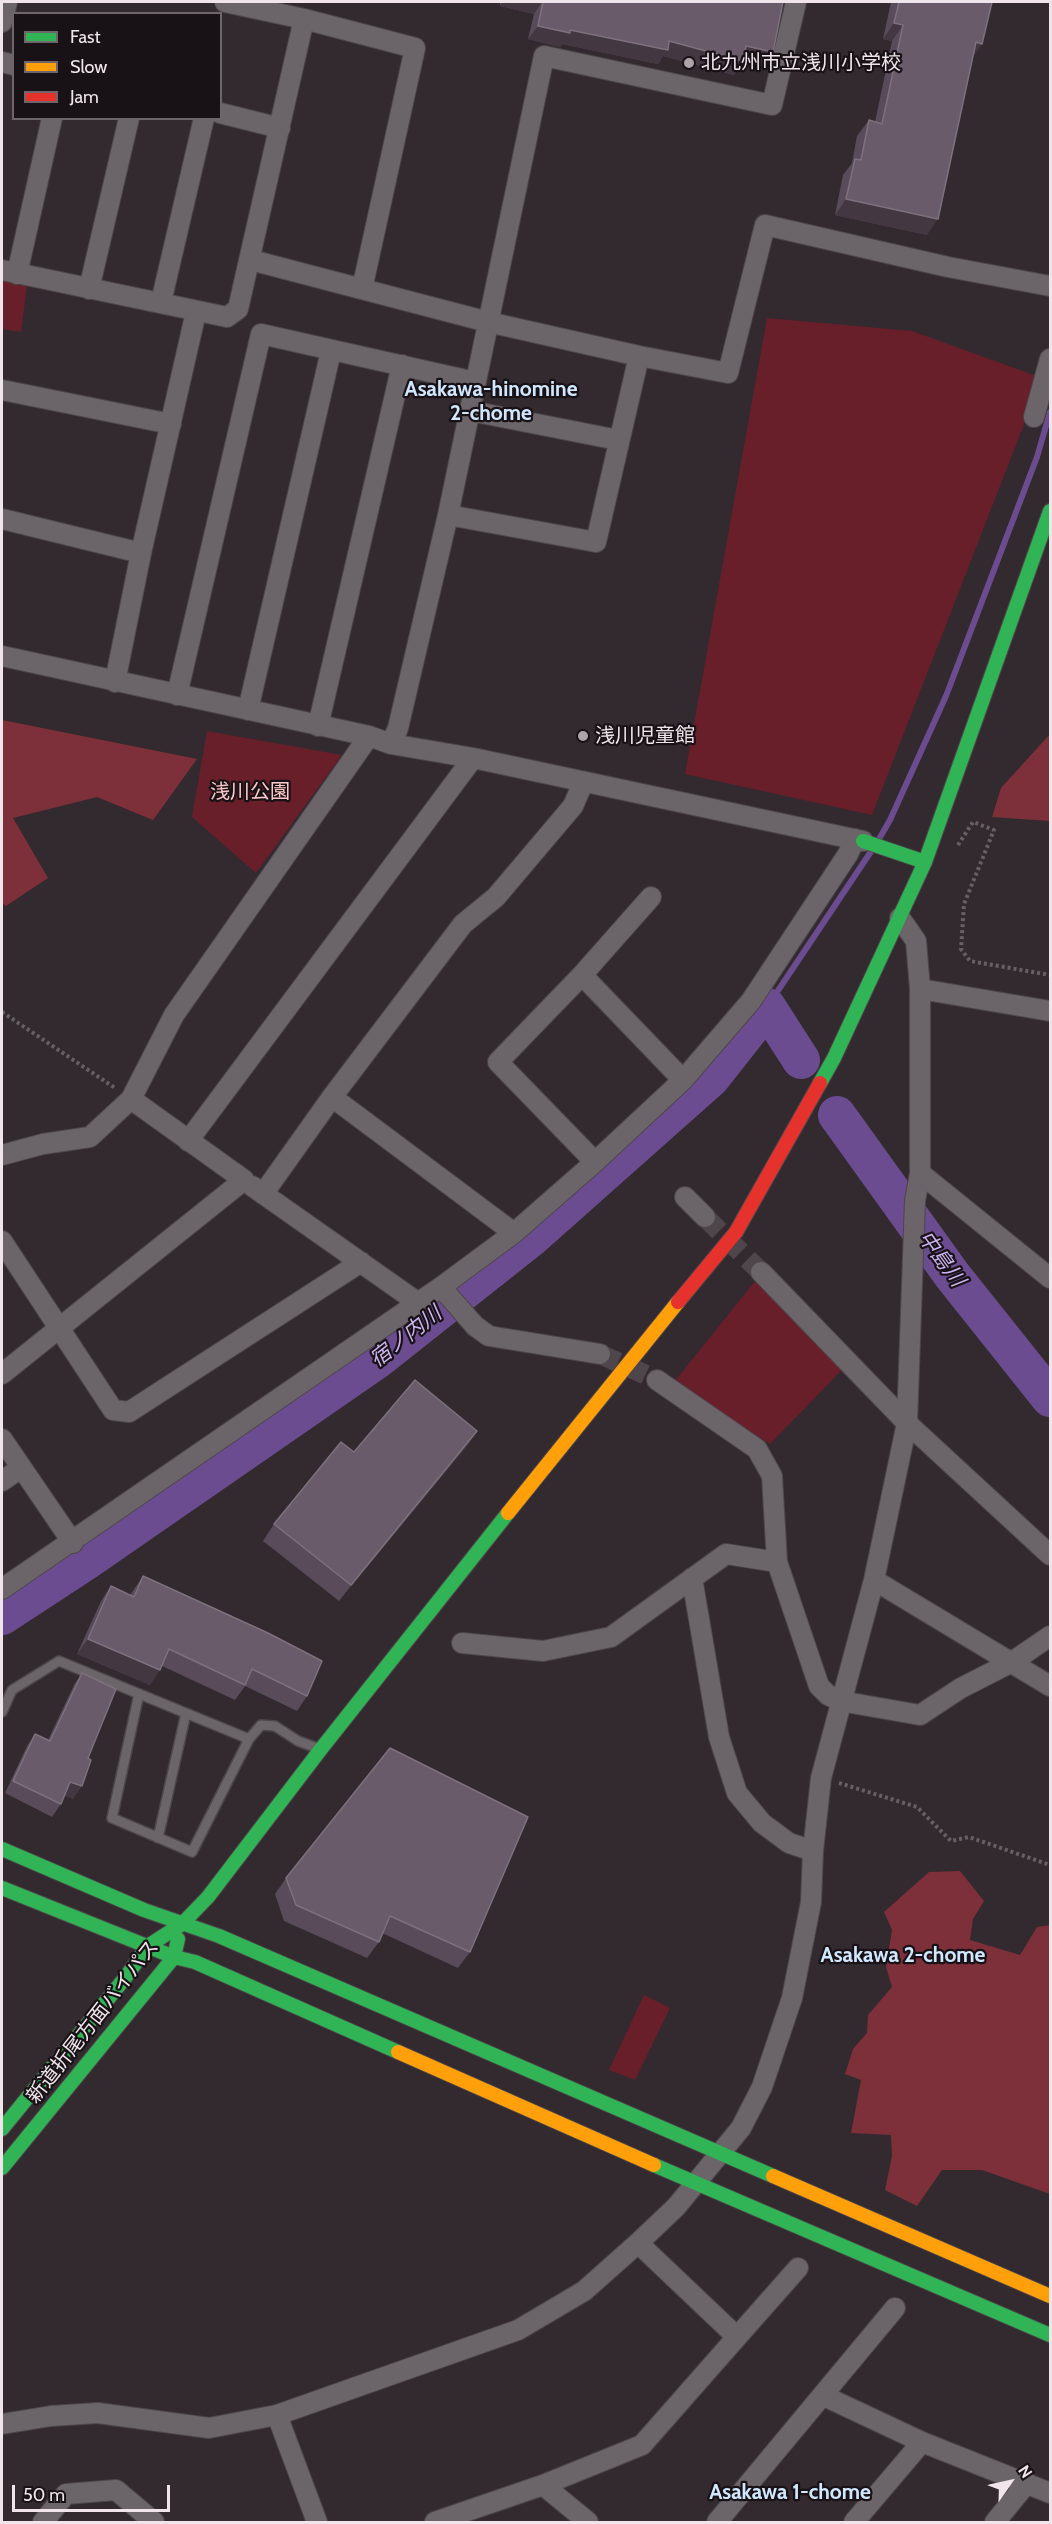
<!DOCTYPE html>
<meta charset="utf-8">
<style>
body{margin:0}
#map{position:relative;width:1052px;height:2524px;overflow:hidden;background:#322a2f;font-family:Cabin,sans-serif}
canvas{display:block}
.frame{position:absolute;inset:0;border:3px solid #efe5eb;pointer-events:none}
.legend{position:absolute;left:12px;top:12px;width:210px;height:108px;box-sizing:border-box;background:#181216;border:2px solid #6e666b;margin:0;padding:8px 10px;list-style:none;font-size:18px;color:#efe5eb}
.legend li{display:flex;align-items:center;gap:12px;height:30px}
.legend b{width:30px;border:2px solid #6e666b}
.north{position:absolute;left:980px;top:2452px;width:60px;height:60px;-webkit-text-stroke:4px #181216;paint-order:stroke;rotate:56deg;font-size:16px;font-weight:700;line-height:24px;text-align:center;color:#efe5eb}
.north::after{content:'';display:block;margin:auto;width:21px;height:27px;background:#efe5eb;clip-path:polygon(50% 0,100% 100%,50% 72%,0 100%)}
.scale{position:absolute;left:12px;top:2485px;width:158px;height:27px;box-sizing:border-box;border:3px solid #efe5eb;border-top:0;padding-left:8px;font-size:18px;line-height:21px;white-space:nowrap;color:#efe5eb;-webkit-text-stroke:4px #181216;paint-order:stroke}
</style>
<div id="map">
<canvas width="1052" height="2524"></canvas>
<div class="frame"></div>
<ul class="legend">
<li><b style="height:8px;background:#30b455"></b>Fast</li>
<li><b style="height:8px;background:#ff9f0a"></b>Slow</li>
<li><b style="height:8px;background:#e5322d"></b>Jam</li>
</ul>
<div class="north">N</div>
<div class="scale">50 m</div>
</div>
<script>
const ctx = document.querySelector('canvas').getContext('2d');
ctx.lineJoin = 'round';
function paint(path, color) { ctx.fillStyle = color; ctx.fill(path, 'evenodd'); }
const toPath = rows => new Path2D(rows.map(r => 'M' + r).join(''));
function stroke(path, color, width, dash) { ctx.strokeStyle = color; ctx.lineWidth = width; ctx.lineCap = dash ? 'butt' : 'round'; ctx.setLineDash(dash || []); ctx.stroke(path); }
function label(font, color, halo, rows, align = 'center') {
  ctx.font = font + ' Cabin,"Noto Sans JP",sans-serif'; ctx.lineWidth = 4.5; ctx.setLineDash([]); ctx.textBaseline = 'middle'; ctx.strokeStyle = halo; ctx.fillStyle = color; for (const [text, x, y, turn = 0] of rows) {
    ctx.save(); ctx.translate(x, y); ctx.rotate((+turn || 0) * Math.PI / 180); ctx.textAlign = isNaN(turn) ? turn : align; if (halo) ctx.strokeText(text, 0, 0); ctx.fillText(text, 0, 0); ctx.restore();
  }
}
paint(toPath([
 [2,280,27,286,21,332,2,329],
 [767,318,912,331,1042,378,872,815,685,774],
 [207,731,342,755,256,873,192,817],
 [756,1280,844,1368,770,1444,674,1382],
 [644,1995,670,2008,635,2080,609,2070]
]), '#681f2a');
paint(toPath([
 [2,720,197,759,153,820,97,797,13,818,48,878,6,906,2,903],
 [1050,734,1050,821,992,817,1001,788],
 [960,1871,984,1901,973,1919,970,1940,1020,1955,1037,1927,1050,1925,1050,2194,982,2170,942,2170,917,2206,885,2190,892,2156,891,2135,851,2133,861,2080,845,2074,853,2049,867,2033,868,2015,892,1987,886,1967,892,1930,884,1912,929,1872]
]), '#7d3039');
stroke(toPath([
 [879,839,890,820,946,696,1037,457,1050,412],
 [767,1007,872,850]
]), '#6c4c90', 6);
stroke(toPath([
 [837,1115,952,1275,1050,1398],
 [2,1616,86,1561,378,1359,532,1237,711,1078,767,1007,801,1060]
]), '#6c4c90', 38);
stroke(toPath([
 [705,1217,761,1272],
 [600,1354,657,1380]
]), '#4e464b', 20, [20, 10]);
const lane = toPath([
 [139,1694,112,1818,192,1852,249,1739],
 [2,1712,12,1690,59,1661,249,1739,261,1725,275,1726,298,1741,317,1748],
 [158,1838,186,1713]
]);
const street = toPath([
 [304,19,415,48,362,289],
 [2,22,7,2],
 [2,62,14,65],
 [220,113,280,128],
 [251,260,488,322,639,356,596,542,448,515],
 [2,270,227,317,238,309,304,19,225,2],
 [17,274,52,118],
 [89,289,129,118],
 [161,302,204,118],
 [639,356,728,373,765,225,948,267,1050,286],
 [2,390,171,424],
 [471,411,618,440],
 [1034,417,1050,359],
 [2,519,141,553],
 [2,656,369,736,391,744,473,758,863,841],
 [115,682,141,553,196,312],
 [177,695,261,334,475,382],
 [248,710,331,351],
 [318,726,402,365],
 [391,744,398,728,448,515,544,56,772,105,796,2],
 [582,975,683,1080],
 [920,989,1050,1011],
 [332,1097,514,1233],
 [188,1141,473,758],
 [2,1155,43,1144,90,1137,131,1099,174,1015,369,736],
 [595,1162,498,1062,582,975,651,897],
 [920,1173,1050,1278],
 [252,1186,417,1302],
 [263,1194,332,1097,463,924,496,897,573,806,583,783],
 [685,1197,705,1217],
 [2,1241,113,1410,129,1412,361,1262],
 [761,1272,907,1423,1050,1555],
 [441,1287,475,1326,489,1336,600,1354],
 [2,1374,244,1180,131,1099],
 [657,1380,757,1449,772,1476,777,1562,819,1686,828,1695,840,1701,920,1715,961,1688,1012,1662,1050,1636],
 [2,1439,73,1543],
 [2,1481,21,1468],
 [692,1578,719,1737,737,1793,762,1823,789,1843,813,1851],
 [874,1580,1050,1686],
 [2,1589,441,1287,514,1233,595,1162,683,1080,751,1001,848,854,855,839],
 [462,1643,543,1651,611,1637,726,1554,777,1562],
 [737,2337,798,2268],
 [824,2396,922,2442,1050,2493],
 [277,2415,317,2522],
 [2,2424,51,2416,98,2413,209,2428,277,2415,518,2330,584,2291,638,2243,676,2207,741,2128,762,2087,792,1998,811,1902,813,1851,821,1778,874,1580,907,1423,915,1201,920,1173,920,989,916,941,900,918],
 [543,2485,588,2522],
 [43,2522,66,2494,116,2490,154,2522],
 [435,2522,543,2485,642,2445,737,2337,638,2243],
 [717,2522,895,2308],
 [854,2522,922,2442],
 [995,2522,1027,2483]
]);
const fast = toPath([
 [863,841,925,862],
 [820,1083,834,1058,925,862,1050,511],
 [2,1849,144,1910,219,1936,773,2176],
 [2,1888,174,1957,195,1962,398,2052],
 [2,2129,125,1978,148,1946,182,1924,208,1897,321,1749,508,1513],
 [654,2165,1050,2335],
 [2,2168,174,1957,178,1939]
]);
const slow = toPath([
 [508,1513,678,1302],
 [398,2052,654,2165],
 [773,2176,1050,2296]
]);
const jam = toPath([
 [678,1302,736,1232,820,1083]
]);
stroke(lane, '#4d464a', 12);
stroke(street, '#4d464a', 22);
stroke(fast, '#4d464a', 16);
stroke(slow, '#4d464a', 16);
stroke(jam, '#4d464a', 16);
stroke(toPath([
 [958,845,973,822,994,830,964,904,961,949,970,961,1050,975],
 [2,1012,115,1088],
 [839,1783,917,1807,951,1841,969,1837,1050,1865]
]), '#666064', 4, [3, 3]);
stroke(lane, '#6b6569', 9);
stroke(street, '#6b6569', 20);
stroke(fast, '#30b455', 14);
stroke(slow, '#ff9f0a', 14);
stroke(jam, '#e5322d', 14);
paint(toPath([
 [500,2,783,2,763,66,742,62,734,75,663,56,658,64,562,44,560,47,528,39,534,14,500,6],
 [891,2,992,2,972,58,927,235,835,215,843,175,852,163,857,136,869,120,875,122,892,41,883,39],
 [477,1431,466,1447,339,1601,263,1541,274,1524,354,1452],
 [143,1576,307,1696,297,1711,245,1686,235,1700,162,1666,150,1685,77,1654,101,1601,111,1586,130,1595],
 [82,1673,88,1758,73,1799,65,1795,61,1804,52,1817,5,1793,27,1746,35,1734,48,1740,74,1685],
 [390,1748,470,1952,458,1968,382,1933,379,1942,367,1958,284,1921,275,1894,286,1878]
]), '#594b59');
paint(toPath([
 [502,2,542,2,534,14,500,6],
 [894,23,903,25,892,41,883,39],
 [538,26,669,41,746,46,773,52,763,66,742,62,734,75,663,56,658,64,562,44,560,47,528,39],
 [976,42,982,44,971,60],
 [846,199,938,219,927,235,835,215],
 [477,1431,466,1447,339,1601,351,1585],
 [88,1639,160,1670,150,1685,77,1654],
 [70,1782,82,1786,73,1799,61,1794]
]), '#433742');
const building = toPath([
 [543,2,783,2,773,52,746,46,743,61,669,41,668,50,570,30,570,33,538,26,543,2],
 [899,2,992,2,982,44,976,42,938,219,846,199,855,159,861,160,869,120,882,124,903,25,894,23,899,2],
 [415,1380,477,1431,351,1585,274,1524,341,1442,354,1452,415,1380],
 [143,1576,268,1633,322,1661,307,1696,252,1669,245,1685,169,1649,160,1670,88,1639,111,1586,134,1597,143,1576],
 [82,1673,116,1689,88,1758,91,1760,82,1786,70,1782,61,1804,13,1781,35,1734,50,1741,82,1673],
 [390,1748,528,1817,470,1952,390,1916,379,1942,296,1905,286,1878,390,1748]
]);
paint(building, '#695b69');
stroke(building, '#7e717d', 1.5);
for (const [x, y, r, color] of [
 [689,63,6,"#ada4a9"],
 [583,736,6,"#ada4a9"]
]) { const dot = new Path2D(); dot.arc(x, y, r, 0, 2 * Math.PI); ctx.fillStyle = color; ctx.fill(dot); stroke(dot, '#181216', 2); }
label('20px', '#efe5eb', '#181216', [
 ["北九州市立浅川小学校",701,63],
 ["浅川児童館",595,736]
], 'left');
label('20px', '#fdc8c9', '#181216', [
 ["浅川公園",250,792]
]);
label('20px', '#efe5eb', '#181216', [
 ["新道折尾方面バイパス",93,2022,-52]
]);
label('bold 21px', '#d0e7fe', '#181216', [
 ["Asakawa-hinomine",491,390],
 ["2-chome",491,414],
 ["Asakawa 2-chome",903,1956],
 ["Asakawa 1-chome",790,2493]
]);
label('italic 21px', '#cdb3f0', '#181216', [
 ["中島川",941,1259,54],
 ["宿ノ内川",406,1337,-38]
]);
</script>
